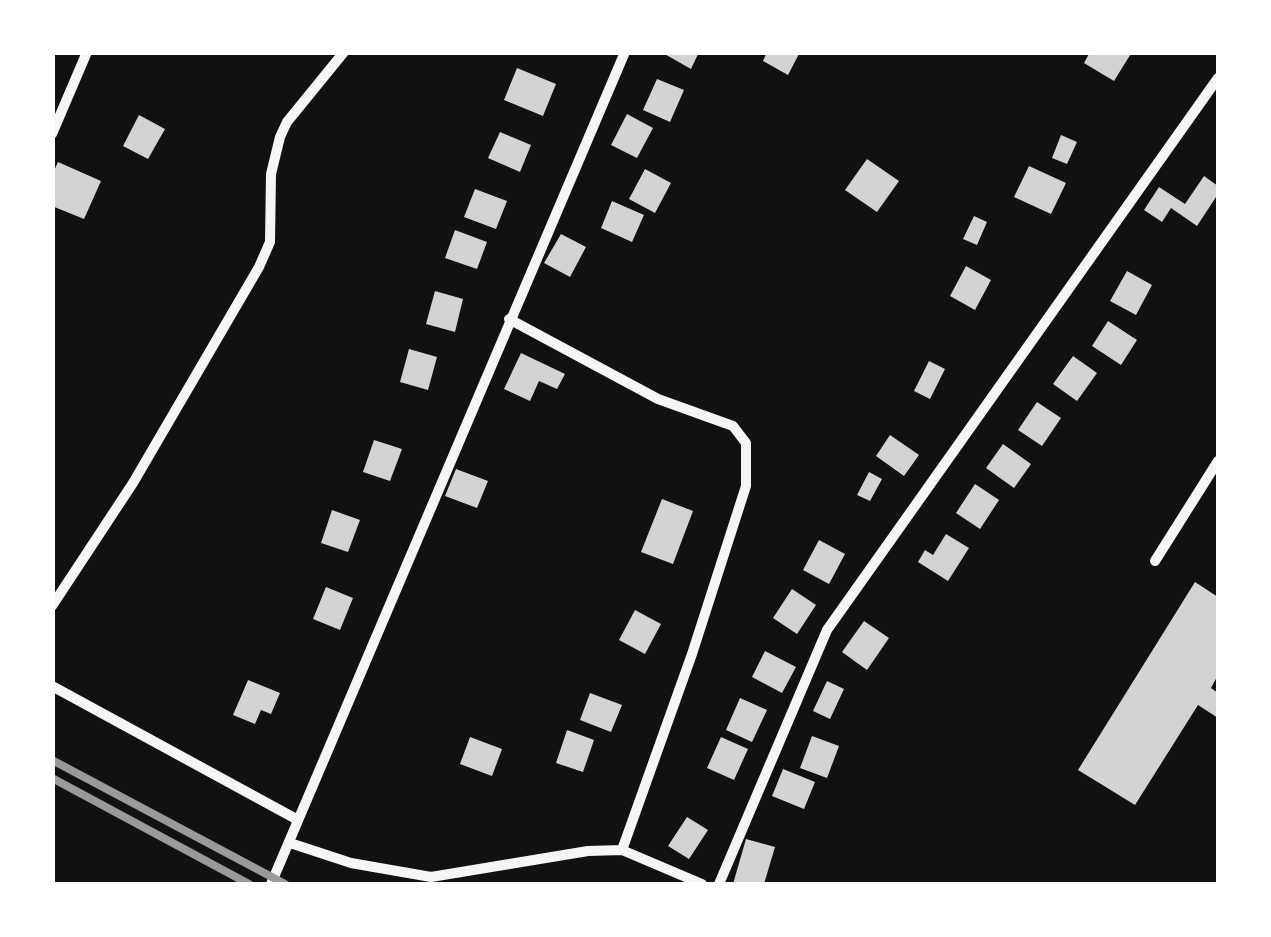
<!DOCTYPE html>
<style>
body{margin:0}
#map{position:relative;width:1271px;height:937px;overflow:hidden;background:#111;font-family:Merriweather,serif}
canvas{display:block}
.frame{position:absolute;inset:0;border:55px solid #fff;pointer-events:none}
</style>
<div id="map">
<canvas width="1271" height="937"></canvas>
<div class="frame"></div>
</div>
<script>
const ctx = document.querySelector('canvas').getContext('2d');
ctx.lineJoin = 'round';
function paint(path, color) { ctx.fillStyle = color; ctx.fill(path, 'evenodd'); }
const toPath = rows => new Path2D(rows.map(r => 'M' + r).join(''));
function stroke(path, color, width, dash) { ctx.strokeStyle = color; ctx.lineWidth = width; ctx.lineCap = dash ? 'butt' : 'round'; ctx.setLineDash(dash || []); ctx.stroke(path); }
paint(toPath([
 [661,52,699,52,691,69],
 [767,52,800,52,788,75,763,61],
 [1090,52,1132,52,1114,81,1084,63],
 [517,68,556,84,543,116,504,100],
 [657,79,684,90,670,122,643,110],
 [627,114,653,128,637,158,611,145],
 [139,115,165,129,148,159,123,146],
 [500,132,531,145,520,172,488,158],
 [1061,135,1077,142,1067,164,1052,158],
 [867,159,899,181,877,212,845,190],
 [58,162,101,181,84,219,52,206,52,175],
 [1029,166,1066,183,1051,214,1014,197],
 [645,169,671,183,655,213,629,199],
 [1204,176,1218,186,1218,194,1197,226,1171,208,1162,222,1144,210,1159,187,1185,204],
 [475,189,507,201,496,229,464,217],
 [612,201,644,215,632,242,601,228],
 [974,216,987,222,977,245,963,239],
 [455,230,487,242,477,269,445,258],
 [561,234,586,247,570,277,544,263],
 [966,266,991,280,975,310,950,296],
 [1127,271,1152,285,1136,315,1110,301],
 [435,291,463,299,455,332,426,324],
 [1108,321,1137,340,1121,365,1092,346],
 [409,349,437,357,428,390,400,382],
 [521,353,565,374,557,389,539,381,530,401,504,389],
 [1073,356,1097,373,1077,401,1053,384],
 [929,361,945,369,930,399,914,391],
 [1037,402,1061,418,1042,446,1018,430],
 [890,435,919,455,904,476,876,456],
 [374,440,402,449,390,481,363,472],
 [1003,444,1031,464,1014,488,986,468],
 [456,469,488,481,477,508,445,496],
 [869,472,882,479,870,501,857,495],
 [975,484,999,500,980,529,956,513],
 [662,499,693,511,673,564,641,552],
 [332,510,360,520,348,552,321,543],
 [946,534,969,548,948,581,918,562,925,550,933,555],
 [819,540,845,554,829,584,803,570],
 [1195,582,1218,597,1218,675,1211,688,1218,693,1218,718,1198,705,1135,805,1078,770],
 [326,587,353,598,340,630,313,619],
 [792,589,816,605,797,634,773,618],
 [635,610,661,624,645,654,619,640],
 [864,621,889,638,867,670,842,652],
 [765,651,796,667,782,693,752,677],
 [248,680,280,693,271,714,261,710,255,724,233,715],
 [827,681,844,689,830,719,813,711],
 [590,693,622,705,611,732,580,720],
 [740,698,767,710,752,742,726,730],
 [567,730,594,740,583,772,556,763],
 [812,736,839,746,827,778,800,768],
 [470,737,502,749,492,776,460,764],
 [721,737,748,749,734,780,707,768],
 [783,769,815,782,804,809,772,796],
 [687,817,708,830,689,859,668,846],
 [746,839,775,847,764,884,733,884]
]), '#d3d3d3');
stroke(toPath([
 [52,134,87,52],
 [509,319,658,399,733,426,746,443,746,486,692,654,622,850],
 [1155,561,1218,461],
 [52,606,133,483,259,267,270,242,271,174,280,137,287,122,344,52],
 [52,686,298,820],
 [290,843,351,863,431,877,588,851,622,850,702,884],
 [271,884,625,52],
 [719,884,827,630,1218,78]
]), '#f5f5f5', 10);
stroke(toPath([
 [52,760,285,884],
 [52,778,249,884]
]), '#9a9a9a', 8);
</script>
